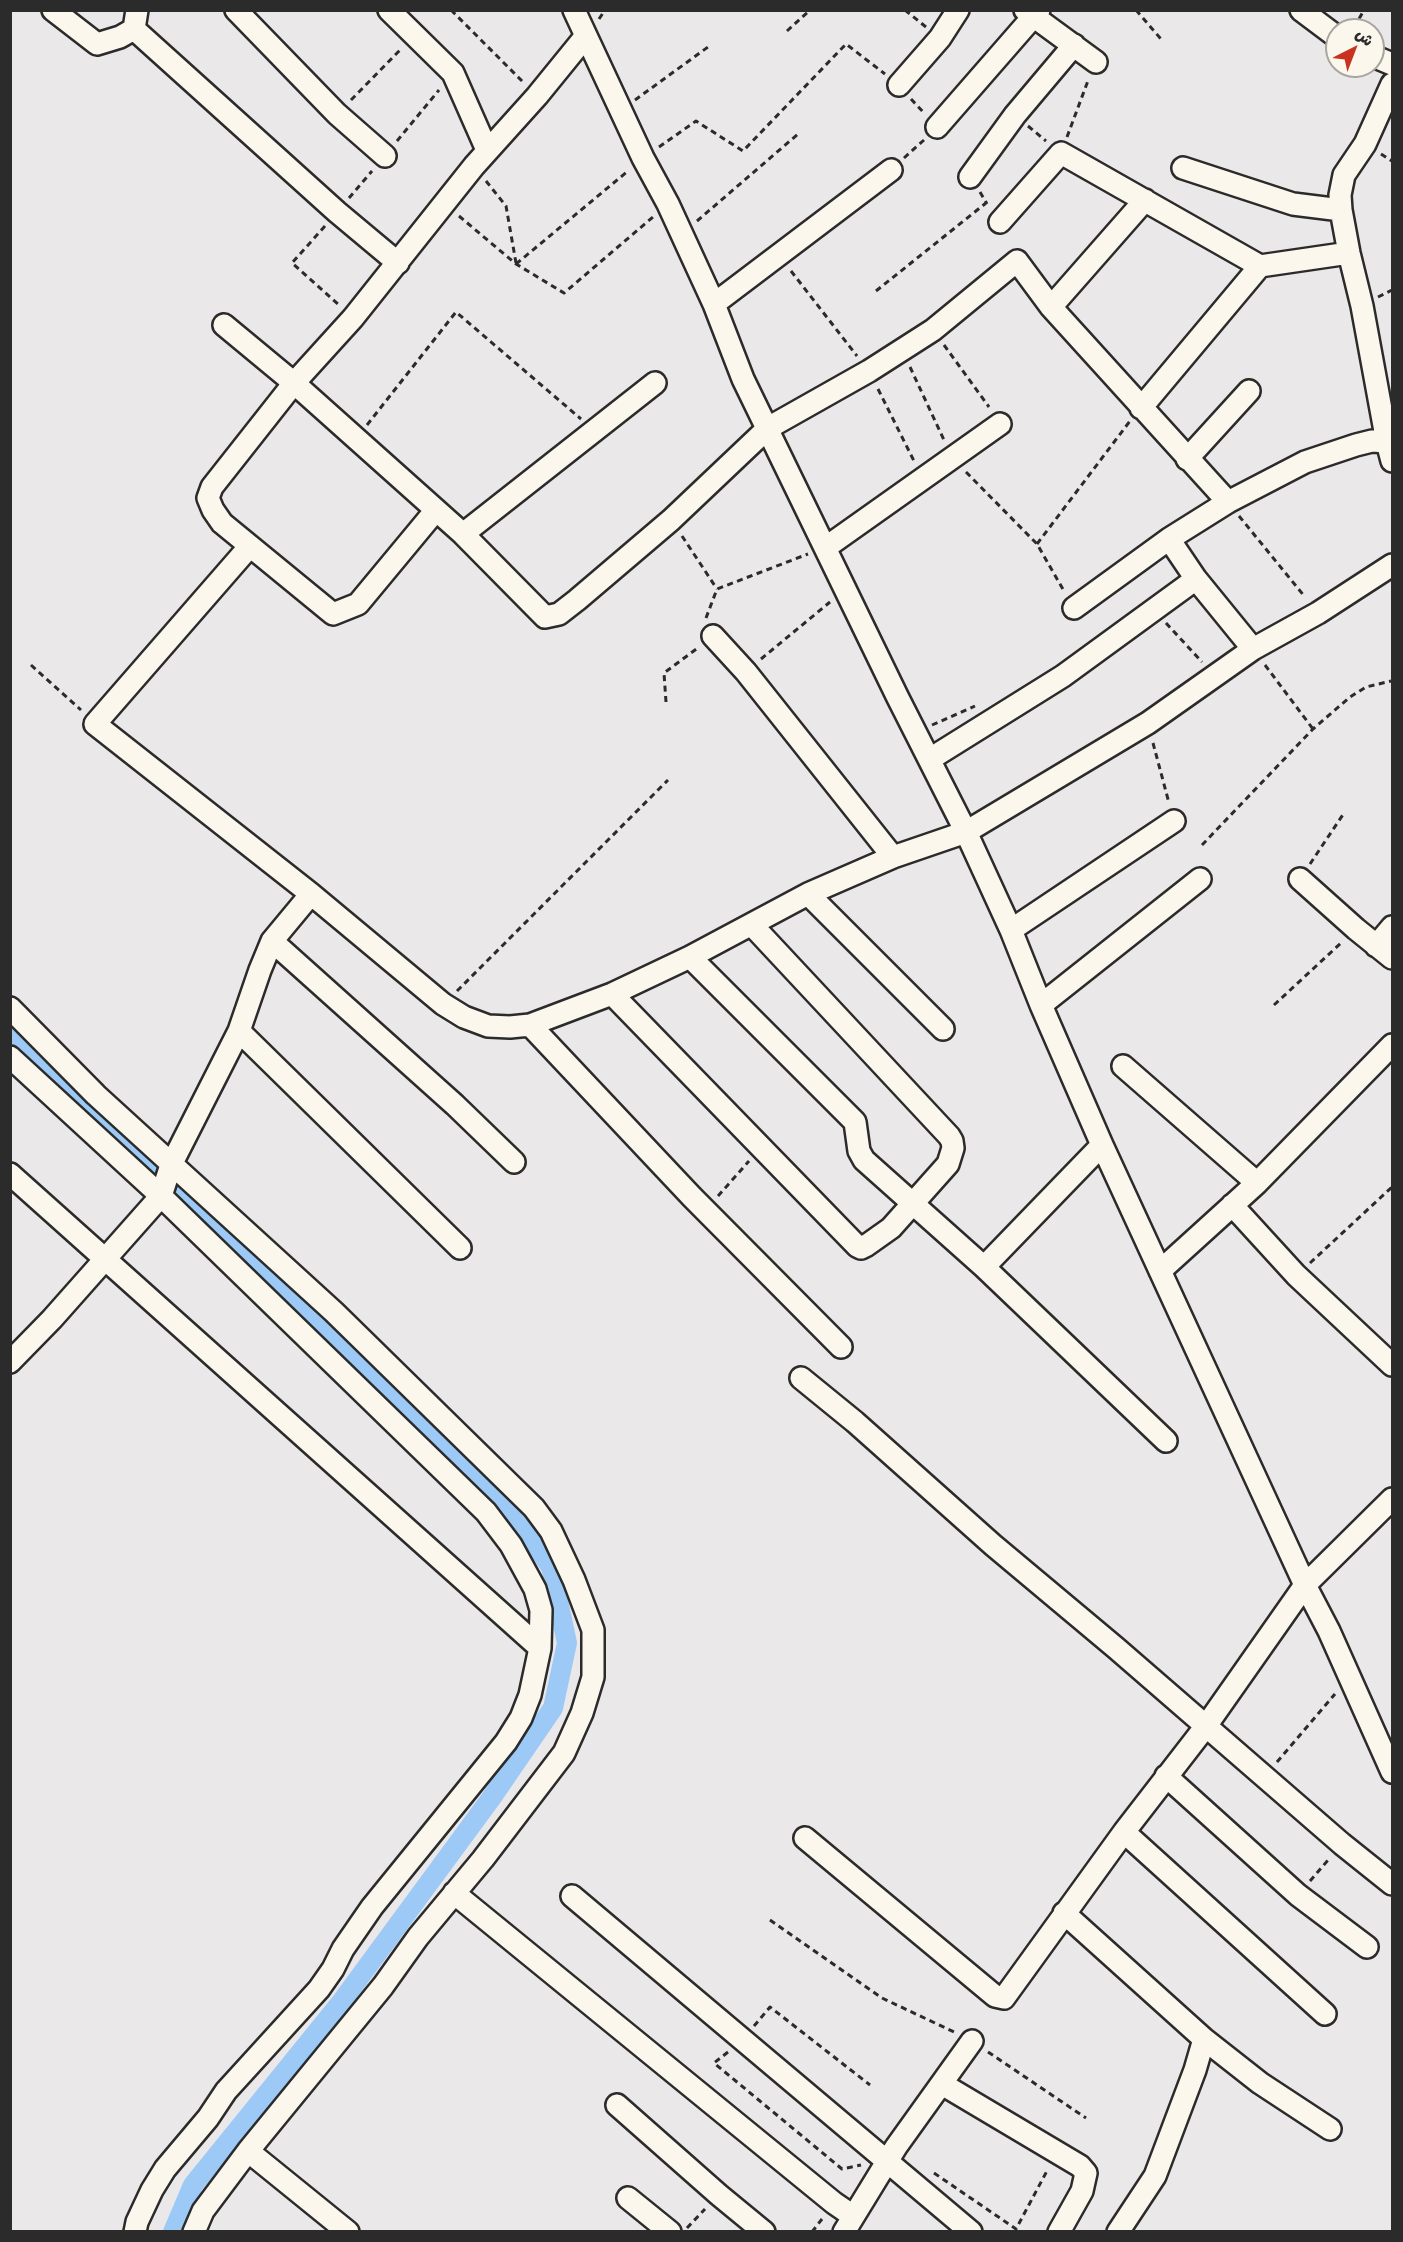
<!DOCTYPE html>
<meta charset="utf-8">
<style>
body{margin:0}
#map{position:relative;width:1403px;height:2242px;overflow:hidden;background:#ebe8e9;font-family:"Playpen Sans","Playpen Sans Arabic",sans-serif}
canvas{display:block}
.frame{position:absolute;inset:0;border:12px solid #2b2b2b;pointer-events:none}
.north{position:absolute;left:1325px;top:18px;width:60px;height:60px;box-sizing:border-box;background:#fbf7ec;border:2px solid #a8a59f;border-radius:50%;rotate:42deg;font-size:16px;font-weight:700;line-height:24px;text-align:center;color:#2b2b2b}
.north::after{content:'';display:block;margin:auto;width:21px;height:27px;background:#c8321e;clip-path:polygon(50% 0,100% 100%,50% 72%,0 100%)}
</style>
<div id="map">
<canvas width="1403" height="2242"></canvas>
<div class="frame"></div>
<div class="north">ش</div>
</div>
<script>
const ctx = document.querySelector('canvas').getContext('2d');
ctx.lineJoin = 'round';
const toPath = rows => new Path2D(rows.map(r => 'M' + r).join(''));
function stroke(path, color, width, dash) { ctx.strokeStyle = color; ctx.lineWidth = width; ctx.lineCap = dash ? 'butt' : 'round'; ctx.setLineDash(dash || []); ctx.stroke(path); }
stroke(toPath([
 [10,1029,511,1510,551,1567,567,1643,553,1708,492,1797,342,2001,193,2185,173,2232]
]), '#9cc9f6', 20);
const minor = toPath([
 [53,10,97,44,120,37,134,29,137,10],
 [236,10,337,114,385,156],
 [389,10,453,73,487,150],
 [574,10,643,158,668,204,714,304,743,379,898,698,966,832,1011,930,1041,1005,1102,1145,1305,1585,1329,1631,1392,1772],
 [1025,10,1096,62],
 [1301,10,1337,37],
 [134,29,337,212,398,263],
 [1373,56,1392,64],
 [1392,84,1365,144,1344,175,1340,195,1341,210,1349,253,1362,306,1387,442,1392,461],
 [899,85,940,38,958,10],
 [937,127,1039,10],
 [1183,168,1293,204,1341,210],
 [970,177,1015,115,1074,45],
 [1000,222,1061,153,1260,266,1349,253],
 [714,304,891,170],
 [1051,307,1145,200],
 [224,325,294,383,463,534,545,617,559,614,577,600,671,520,768,428,869,371,933,330,1017,261,1051,307,1228,502],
 [1141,408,1260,266],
 [1187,459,1249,391],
 [436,510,358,604,333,614,222,523,213,510,208,498,212,487,294,383,353,318,474,166,537,96,585,37],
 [463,534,655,383],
 [1169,539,1196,579,1253,649],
 [250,546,95,724,311,894,443,1004,464,1017,488,1026,510,1027,530,1025,612,994,690,957,808,894,893,857,966,832,1148,723,1253,649,1318,613,1392,565],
 [825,548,1000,424],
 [1074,608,1169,539,1228,502,1305,462,1356,445,1372,441,1387,442,1392,438],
 [713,636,746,672,893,857],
 [930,759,1063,676,1196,579],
 [1300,879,1356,929,1392,958],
 [808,894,943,1029],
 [1011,930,1174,821],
 [272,941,455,1105,514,1162],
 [1376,946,1392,927],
 [690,957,855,1122,859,1151,864,1160,984,1267,1166,1441],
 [612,994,857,1246,861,1248,867,1245,891,1228,948,1164,953,1148,952,1141,949,1136,752,925],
 [1041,1005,1200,879],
 [10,1008,96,1095,334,1312,534,1508,551,1531,574,1580,593,1630,593,1677,582,1713,564,1753,483,1859,418,1937,383,1986,248,2151,203,2211,194,2232],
 [530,1025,692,1197,841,1347],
 [239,1031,460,1248],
 [10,1057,161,1196,486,1512,511,1545,535,1589,541,1610,540,1648,530,1695,521,1718,506,1742,372,1907,343,1949,333,1969,319,1989,226,2091,208,2118,165,2169,152,2190,137,2222,135,2232],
 [1123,1066,1257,1183],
 [10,1174,540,1648],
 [1232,1205,1296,1275,1392,1365],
 [984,1267,1102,1145],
 [1160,1271,1257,1183,1392,1045],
 [10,1362,52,1319,161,1196,171,1165,239,1031,260,970,272,941,311,894],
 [801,1378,855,1422,993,1545,1116,1648,1342,1844,1392,1884],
 [1166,1776,1298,1895,1367,1947],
 [1124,1832,1325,2014],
 [805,1838,995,1996,1004,1998,1124,1832,1206,1726,1305,1585,1392,1499],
 [454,1893,834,2203,853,2216],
 [572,1896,971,2232],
 [1064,1913,1204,2039,1260,2083,1330,2129],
 [942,2084,1080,2166,1086,2173,1082,2191,1059,2232],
 [617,2105,719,2195,764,2232],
 [248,2151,348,2232],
 [628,2198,670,2232],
 [844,2232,896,2147,972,2041],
 [1118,2232,1155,2176,1195,2070,1204,2039]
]);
stroke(minor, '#2b2b2b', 26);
stroke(toPath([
 [451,10,524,83],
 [905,10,926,27],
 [1136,10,1161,39],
 [599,19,605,10],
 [1354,28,1364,10],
 [787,31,810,10],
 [911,99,925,114],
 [351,100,401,49],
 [635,100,708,47],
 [1028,126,1046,141],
 [1067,137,1089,78],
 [397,141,439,90],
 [659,147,696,121,743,151,846,44,885,74],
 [1381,154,1392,161],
 [904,158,924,140],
 [486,181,506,206,516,263],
 [980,192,987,204],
 [349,198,372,171],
 [459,216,516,264,564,293,653,217],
 [697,221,798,134],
 [325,226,292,263,340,306],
 [516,264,628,171],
 [791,271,857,356],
 [876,291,986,203],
 [1378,297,1392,290],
 [944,345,989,407],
 [910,367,944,440],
 [878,389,914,461],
 [367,425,456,312,581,419],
 [966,472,1037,544,1064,591],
 [1239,516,1305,597],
 [682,536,717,589],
 [1037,544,1130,421],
 [706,618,717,589,808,554],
 [1166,623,1202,662],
 [761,659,830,602],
 [31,665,81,710],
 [1265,665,1313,729],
 [666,702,664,673,699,647],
 [932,725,975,706],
 [1153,743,1169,803],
 [1202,845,1313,729,1350,697,1366,687,1391,681],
 [1310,864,1344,813],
 [457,991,668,780],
 [1274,1005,1341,943],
 [718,1196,749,1161],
 [1310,1263,1392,1187],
 [1277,1762,1335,1694],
 [1310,1881,1329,1859],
 [770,1920,882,1998,954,2032],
 [754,2026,770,2007,870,2085],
 [728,2052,714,2063,842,2169,861,2165],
 [988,2052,1086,2118],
 [934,2173,1016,2229,1048,2169],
 [687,2228,705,2209],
 [812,2232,822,2219]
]), '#2b2b2b', 3, [6, 4.5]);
stroke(minor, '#fbf7ec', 21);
</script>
